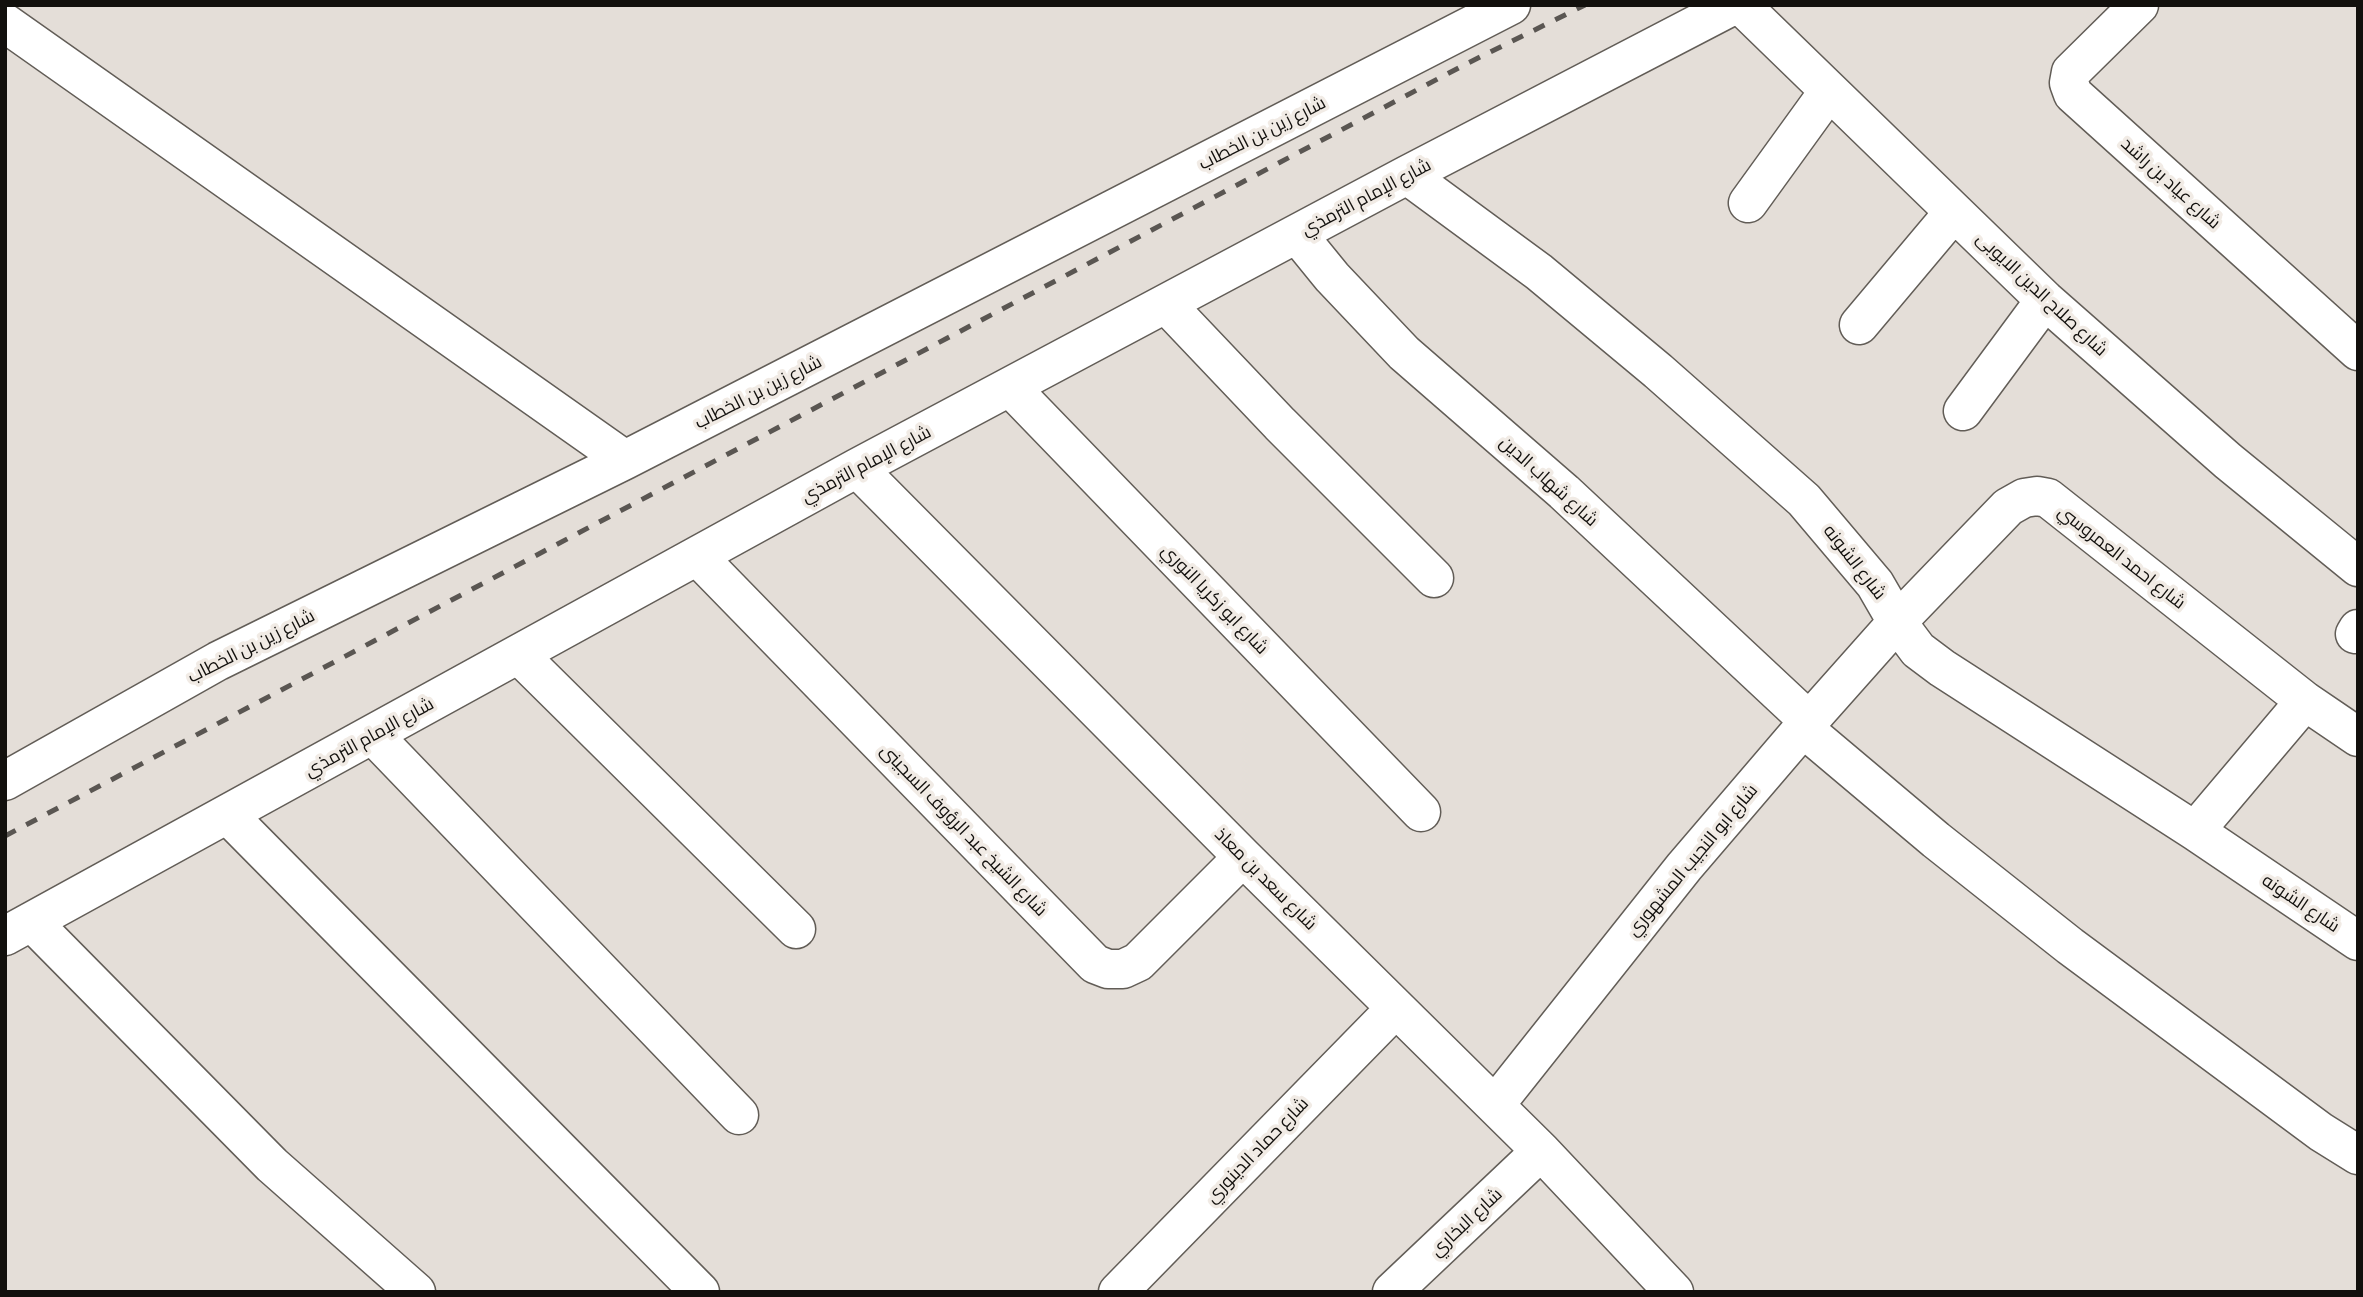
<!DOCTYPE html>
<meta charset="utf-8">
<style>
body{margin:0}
#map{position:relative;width:2363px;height:1297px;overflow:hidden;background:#e4ded8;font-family:Commissioner,sans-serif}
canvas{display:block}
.frame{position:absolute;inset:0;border:7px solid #12100d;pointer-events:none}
</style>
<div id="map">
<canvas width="2363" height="1297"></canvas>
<div class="frame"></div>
</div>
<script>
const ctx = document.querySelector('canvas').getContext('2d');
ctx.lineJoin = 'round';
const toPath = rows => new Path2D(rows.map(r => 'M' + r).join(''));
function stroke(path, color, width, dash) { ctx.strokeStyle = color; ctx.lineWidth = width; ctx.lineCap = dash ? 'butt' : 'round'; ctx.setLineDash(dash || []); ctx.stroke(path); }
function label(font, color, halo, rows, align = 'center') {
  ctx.font = font + ' Commissioner,Cairo,sans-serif'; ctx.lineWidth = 7; ctx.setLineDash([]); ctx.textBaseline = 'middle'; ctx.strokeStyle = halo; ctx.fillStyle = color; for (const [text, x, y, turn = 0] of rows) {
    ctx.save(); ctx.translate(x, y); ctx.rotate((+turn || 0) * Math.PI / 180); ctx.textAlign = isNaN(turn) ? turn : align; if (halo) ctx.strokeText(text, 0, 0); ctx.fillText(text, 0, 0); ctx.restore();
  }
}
const minor = toPath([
 [1741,5,2045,300,2228,461,2358,567],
 [2139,5,2071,72,2069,83,2073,94,2358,351],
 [5,23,625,460],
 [1407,175,1539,272,1658,371,1804,500,1875,584,1897,622,1918,650,1942,668,2195,831,2358,941],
 [1748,203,1829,91],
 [1297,234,1332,277,1404,353,1564,492,1809,721],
 [1166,304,1280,424,1434,578],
 [1859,325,1954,212],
 [1010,387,1421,812],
 [1963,411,2045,300],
 [857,468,1243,857,1541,1151,1674,1292],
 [697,556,1095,964,1108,969,1123,969,1138,962,1243,857],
 [2355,634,2358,629],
 [519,655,796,929],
 [1803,728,1936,840,2070,946,2321,1132,2358,1155],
 [373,735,739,1115],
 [5,781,218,661,625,460,1511,5],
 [228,815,700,1292],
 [2195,831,2305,701],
 [32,922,272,1165,416,1292],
 [5,936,857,468,1407,175,1734,5],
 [1495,1105,1684,867,1809,721,1897,622,2008,507,2024,498,2037,496,2048,498,2305,701,2358,737],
 [1118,1292,1396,1008],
 [1392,1292,1541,1151]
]);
stroke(minor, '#625d57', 41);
stroke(minor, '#fff', 38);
stroke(toPath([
 [5,836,1466,64,1585,5]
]), '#5a5652', 5, [12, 12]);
label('18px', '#12100d', '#f1ebe5', [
 ["شارع زين بن الخطاب",1262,133,-27],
 ["شارع عياد بن راشد",2171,183,42],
 ["شارع الإمام الترمذي",1366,197,-28],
 ["شارع صلاح الدين الايوبى",2042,294,43],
 ["شارع زين بن الخطاب",758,392,-27],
 ["شارع الإمام الترمذي",866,464,-28],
 ["شارع شهاب الدين",1549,481,42],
 ["شارع احمد العمروسي",2122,557,38],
 ["شارع الشونه",1855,562,52],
 ["شارع ابو زكريا النوري",1215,599,46],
 ["شارع زين بن الخطاب",251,646,-27],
 ["شارع الإمام الترمذي",369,737,-29],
 ["شارع الشيخ عبد الرؤوف السجينى",964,830,46],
 ["شارع ابو النجيب المشهوري",1692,860,-50],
 ["شارع سعد بن معاذ",1266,879,45],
 ["شارع الشونه",2301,903,34],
 ["شارع حماد الدينوري",1257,1150,-46],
 ["شارع البخاري",1466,1222,-43]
]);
</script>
